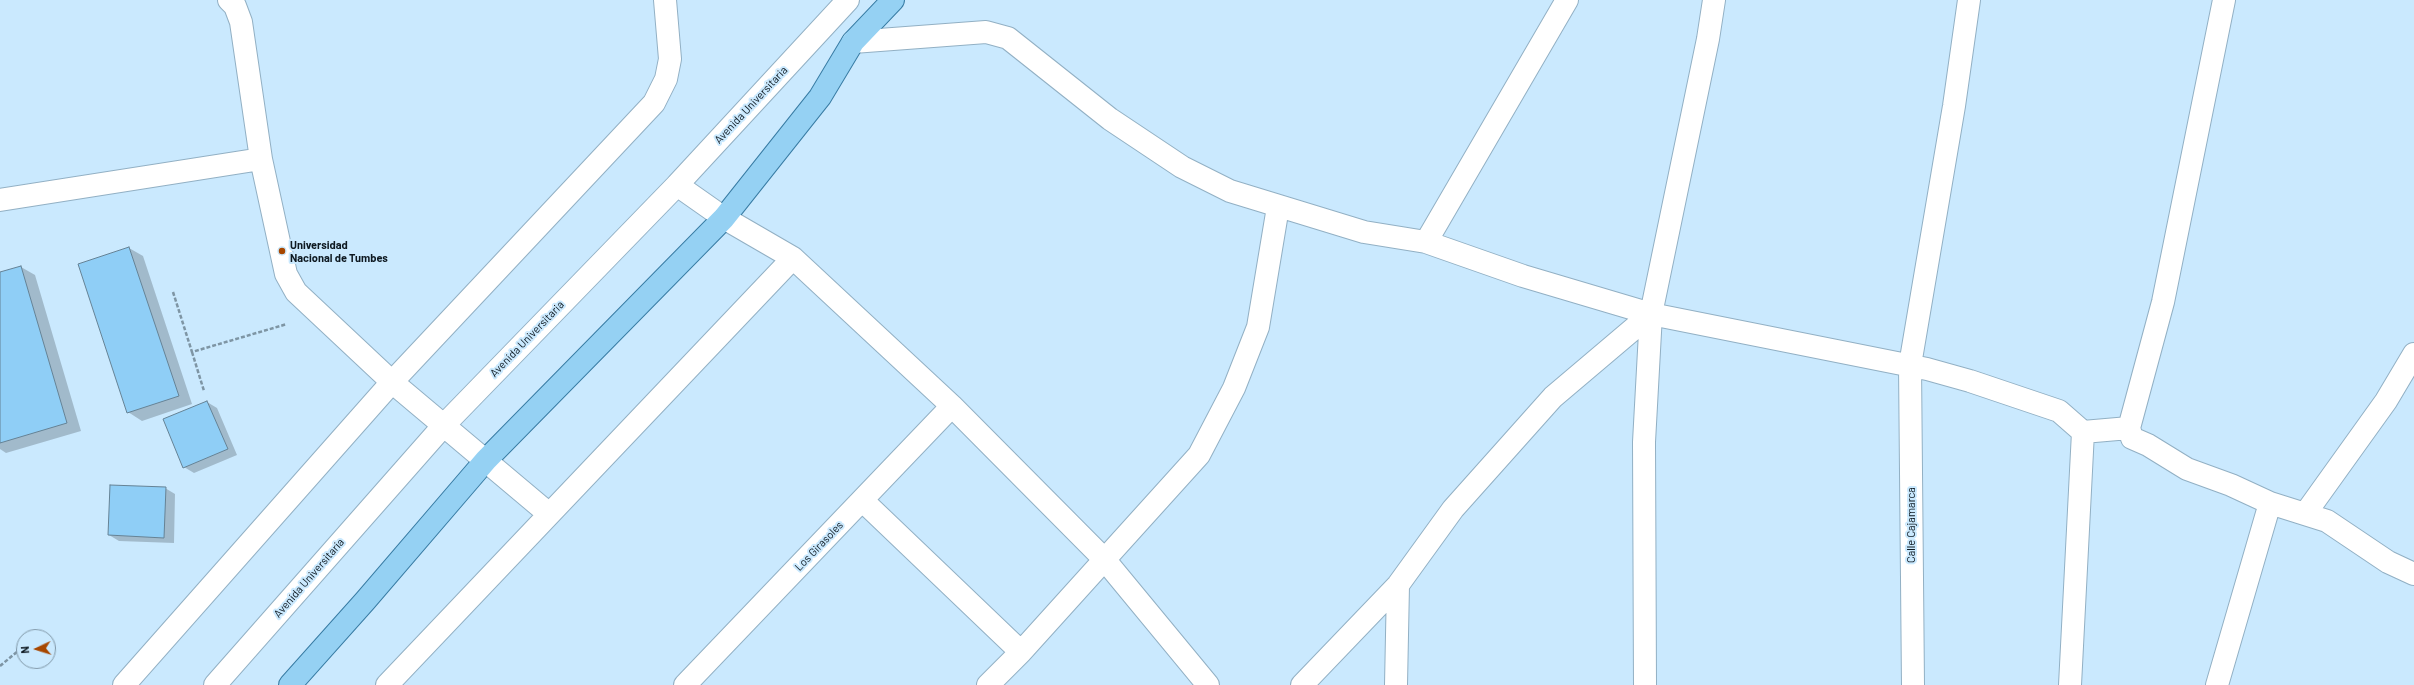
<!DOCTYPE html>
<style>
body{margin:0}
#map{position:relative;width:2414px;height:685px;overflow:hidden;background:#cae9fe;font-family:Barlow,sans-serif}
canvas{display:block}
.north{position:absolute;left:16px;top:629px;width:40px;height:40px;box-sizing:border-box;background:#cae9fe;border:1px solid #7f96a6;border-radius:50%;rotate:266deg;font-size:11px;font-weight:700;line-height:16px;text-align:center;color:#0e1921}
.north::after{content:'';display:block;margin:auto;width:14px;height:18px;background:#a74700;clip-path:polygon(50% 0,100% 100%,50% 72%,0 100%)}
</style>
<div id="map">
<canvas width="2414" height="685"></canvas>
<div class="north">N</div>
</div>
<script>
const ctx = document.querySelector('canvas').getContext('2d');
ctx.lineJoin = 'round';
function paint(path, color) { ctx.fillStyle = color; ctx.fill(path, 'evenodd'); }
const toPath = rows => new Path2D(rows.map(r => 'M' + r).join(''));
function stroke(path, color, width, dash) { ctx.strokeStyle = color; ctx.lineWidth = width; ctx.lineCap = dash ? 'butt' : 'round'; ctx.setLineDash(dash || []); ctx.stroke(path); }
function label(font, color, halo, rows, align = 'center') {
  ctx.font = font + ' Barlow,sans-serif'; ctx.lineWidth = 4; ctx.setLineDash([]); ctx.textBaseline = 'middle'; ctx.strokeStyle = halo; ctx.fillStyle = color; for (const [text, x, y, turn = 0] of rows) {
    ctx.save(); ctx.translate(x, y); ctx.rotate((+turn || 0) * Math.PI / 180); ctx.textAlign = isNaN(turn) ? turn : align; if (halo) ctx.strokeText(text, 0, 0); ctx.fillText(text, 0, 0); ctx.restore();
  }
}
paint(toPath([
 [129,248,143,256,192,404,142,421,128,412],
 [21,267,35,275,81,431,6,453,0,449,0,273],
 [207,402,217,408,237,455,194,473,184,467],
 [165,488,175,494,174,543,119,541,109,535]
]), '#0003');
const building = toPath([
 [129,247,179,396,127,413,78,264,129,247],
 [21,266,67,423,0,443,0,272,21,266],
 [207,401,228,449,183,468,163,419,207,401],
 [110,485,166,487,164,538,108,535,110,485]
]);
paint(building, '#8fcef6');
stroke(building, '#658295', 1);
const minor = toPath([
 [229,0,235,6,241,22,261,159,286,274,296,292,392,382,549,514],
 [853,42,986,32,1008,38,1110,119,1182,167,1230,191,1364,232,1426,242,1523,276,1651,314,1927,369,1970,381,2059,411,2083,432,2129,428,2132,438,2148,445,2187,469,2231,485,2270,503,2327,521,2388,562,2414,574],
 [677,185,724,218,793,258,952,406,1104,559,1208,685],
 [0,200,261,159],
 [1426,242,1567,0],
 [2129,428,2163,302,2224,0],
 [862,500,1021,652],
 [2305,514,2386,401,2414,354],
 [124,685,392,382,654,103,666,79,670,59,665,0],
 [215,685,444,425,677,185,848,0],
 [387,685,793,258],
 [685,685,952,406],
 [988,685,1021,652,1199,455,1234,388,1258,327,1278,207],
 [1302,685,1398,585,1453,509,1553,397,1651,314],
 [1396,685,1398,585],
 [1645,685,1644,442,1651,314,1708,39,1714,0],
 [1913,685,1910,365,1954,106,1969,0],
 [2070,685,2083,432],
 [2217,685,2270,503]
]);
const major = toPath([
 [290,685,365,601,486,460,724,218,820,97,853,42,893,0]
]);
stroke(minor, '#92b0c4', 24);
stroke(major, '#387ca4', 24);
stroke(toPath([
 [173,292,192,352,287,324],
 [192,352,204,391],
 [35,637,39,634],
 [0,666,24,646]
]), '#7e95a4', 2.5, [4, 2]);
stroke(minor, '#fff', 22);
stroke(major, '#95d1f3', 22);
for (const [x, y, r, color] of [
 [282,251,4,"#a74700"]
]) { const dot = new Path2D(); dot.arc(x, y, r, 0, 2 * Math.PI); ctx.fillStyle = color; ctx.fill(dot); stroke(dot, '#cae9fe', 1.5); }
label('11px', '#0e1921', '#cae9fe', [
 ["Avenida Universitaria",751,105,-47],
 ["Avenida Universitaria",527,339,-46],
 ["Calle Cajamarca",1911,525,-90],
 ["Los Girasoles",819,546,-46],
 ["Avenida Universitaria",309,578,-49]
]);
label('bold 11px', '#0e1921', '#cae9fe', [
 ["Universidad",290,245],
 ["Nacional de Tumbes",290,258]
], 'left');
</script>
